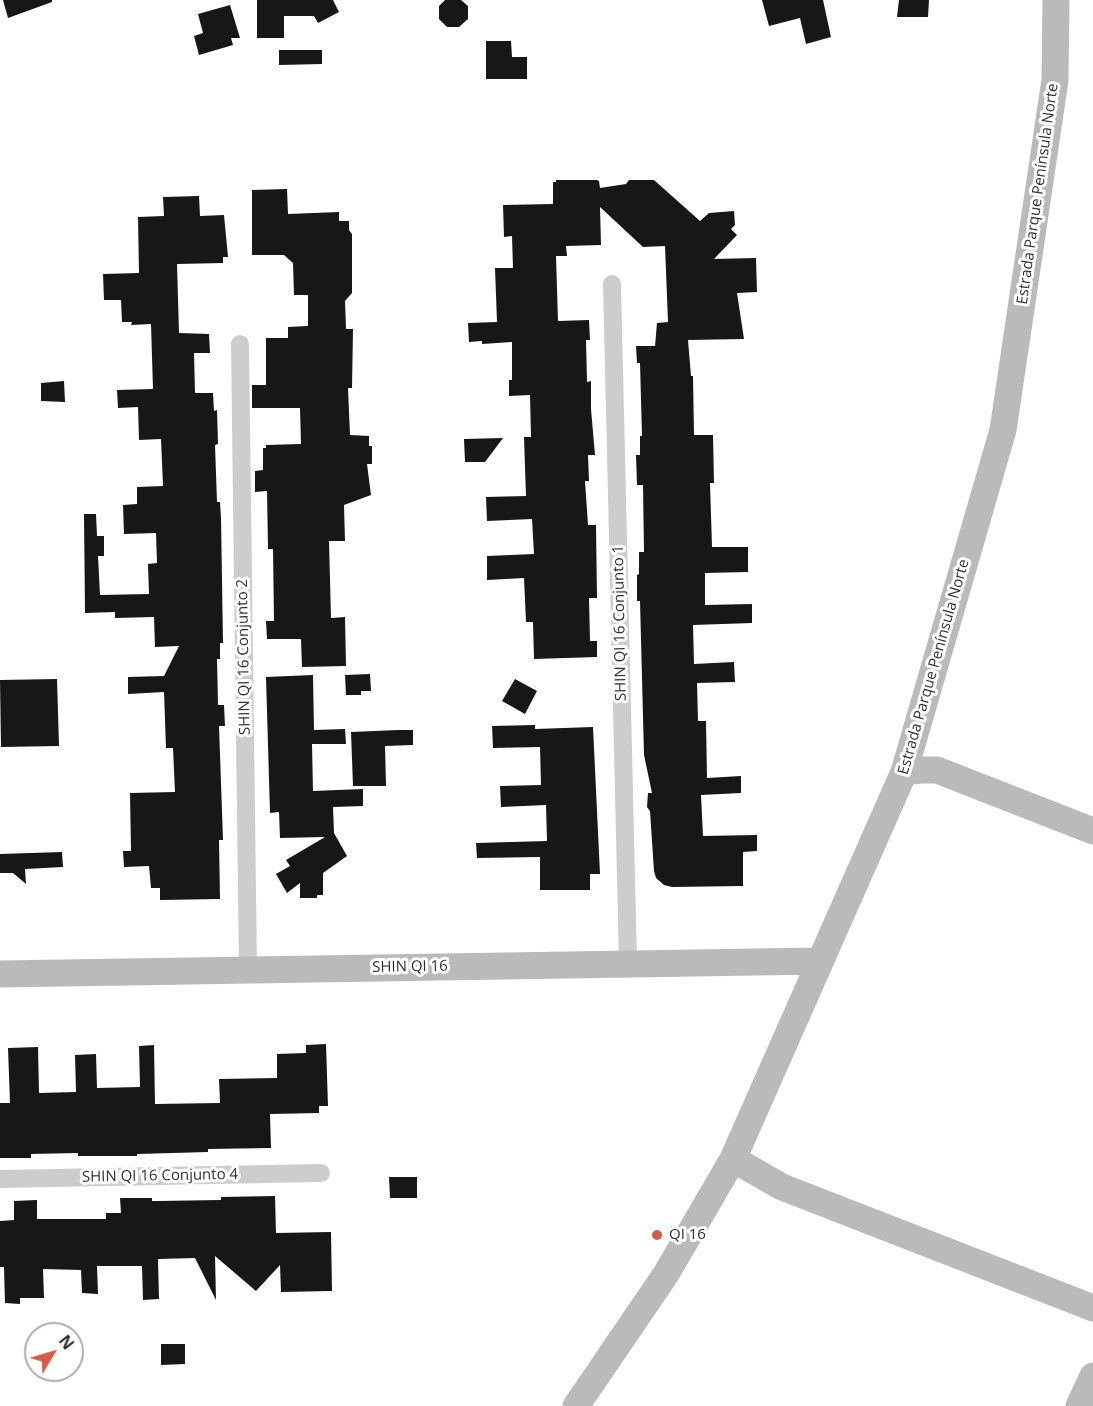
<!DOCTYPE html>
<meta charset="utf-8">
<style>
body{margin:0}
#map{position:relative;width:1093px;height:1406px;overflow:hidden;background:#fff;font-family:"Open Sans",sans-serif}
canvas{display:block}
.north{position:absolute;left:24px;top:1322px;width:60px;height:60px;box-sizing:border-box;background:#fff;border:2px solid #acacac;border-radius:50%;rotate:52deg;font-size:16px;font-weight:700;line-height:24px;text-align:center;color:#303030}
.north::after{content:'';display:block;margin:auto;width:21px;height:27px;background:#d05c4a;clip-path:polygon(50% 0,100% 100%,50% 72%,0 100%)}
</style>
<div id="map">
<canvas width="1093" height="1406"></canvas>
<div class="north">N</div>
</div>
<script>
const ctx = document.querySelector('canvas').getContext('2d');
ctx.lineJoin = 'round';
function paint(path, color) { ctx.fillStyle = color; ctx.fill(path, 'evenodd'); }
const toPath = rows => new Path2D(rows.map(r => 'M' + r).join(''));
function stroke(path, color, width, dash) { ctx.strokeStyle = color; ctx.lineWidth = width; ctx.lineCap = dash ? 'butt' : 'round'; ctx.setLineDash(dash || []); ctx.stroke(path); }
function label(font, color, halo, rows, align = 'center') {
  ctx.font = font + ' "Open Sans",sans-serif'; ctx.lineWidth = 6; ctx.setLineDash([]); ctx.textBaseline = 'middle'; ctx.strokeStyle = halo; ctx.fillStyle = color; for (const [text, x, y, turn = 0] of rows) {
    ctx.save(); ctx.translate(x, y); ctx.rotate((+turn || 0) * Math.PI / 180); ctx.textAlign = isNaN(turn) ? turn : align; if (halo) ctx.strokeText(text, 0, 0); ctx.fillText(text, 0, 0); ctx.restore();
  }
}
paint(toPath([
 [3,0,52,0,52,2,8,18],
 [257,0,333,0,339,12,318,23,314,16,284,16,284,38,257,38],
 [445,0,461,0,468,6,468,19,459,27,447,27,439,19,439,6],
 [762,0,823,0,831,37,806,44,800,18,769,26],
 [899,0,929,0,928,17,897,17],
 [230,5,240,38,231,38,233,45,199,55,194,36,203,33,198,14],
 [486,41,511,41,512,57,527,57,527,79,486,79],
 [279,50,322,50,322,64,279,65],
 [556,180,597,180,599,181,600,188,626,184,629,180,654,180,700,221,709,213,734,211,735,225,731,229,737,235,714,259,756,258,757,292,737,293,744,339,688,340,691,376,693,376,694,435,713,435,714,483,710,483,712,547,748,547,748,572,705,573,705,605,752,604,752,623,693,625,694,664,734,662,735,682,697,683,698,721,706,721,707,778,741,776,741,793,701,795,703,836,757,835,757,851,743,852,743,886,672,887,664,885,656,878,654,871,650,811,647,807,648,793,652,793,644,755,640,601,637,601,637,575,639,574,639,552,644,552,643,485,637,485,636,455,640,455,640,436,642,436,640,363,637,363,636,346,655,346,657,323,668,322,665,246,643,247,600,207,601,245,566,246,567,256,556,256,558,321,589,320,590,340,586,340,587,382,591,381,591,409,595,455,588,455,589,481,585,481,588,525,596,525,597,598,589,598,590,641,597,641,597,657,534,659,533,622,526,622,524,578,487,580,487,556,534,554,532,519,487,521,486,497,526,496,524,437,531,437,530,395,509,396,509,380,512,380,512,342,482,344,482,341,469,342,468,323,497,322,495,268,513,268,512,236,504,237,503,205,553,204,553,182,556,182],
 [287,189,288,214,339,212,339,221,349,221,349,230,352,234,352,293,345,301,346,329,353,329,352,388,348,388,350,435,369,436,369,446,372,446,372,464,367,464,371,495,344,505,345,541,329,541,331,618,345,617,346,666,302,667,301,639,267,639,266,621,274,621,273,549,268,549,267,491,255,492,255,471,263,470,263,448,266,448,266,445,301,444,300,408,252,408,252,385,266,385,266,338,288,338,288,327,308,326,308,295,294,295,293,263,284,255,252,255,252,190],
 [199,196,200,216,224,215,228,257,223,257,223,263,177,264,179,333,209,334,210,353,194,353,195,393,213,393,214,411,217,410,218,444,215,445,217,502,220,502,221,518,223,643,220,643,220,659,217,659,218,705,224,705,225,726,219,726,223,840,219,840,220,899,160,900,160,888,151,888,149,866,124,867,123,851,131,851,130,793,175,792,173,748,166,748,164,692,128,694,128,677,164,676,179,646,155,647,154,617,115,618,115,612,85,613,84,514,96,514,97,536,104,536,104,556,98,556,100,595,149,594,148,564,157,563,156,533,124,534,123,505,137,504,137,487,163,486,161,439,139,440,138,407,118,408,117,390,153,389,151,324,131,325,132,322,122,322,121,300,104,300,103,274,139,273,138,217,164,216,163,197],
 [64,381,65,402,41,401,41,383],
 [503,438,485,462,465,462,464,439],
 [370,674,371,691,361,691,361,695,346,695,345,675],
 [313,675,314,730,345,729,346,744,312,744,313,791,363,789,363,806,333,807,334,833,347,856,323,873,323,895,317,895,317,898,300,898,300,883,287,893,276,874,290,866,286,860,325,837,280,838,279,812,270,813,266,677],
 [57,679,59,746,1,747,0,680],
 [515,679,537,691,525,714,502,701],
 [535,725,535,729,593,727,600,874,590,874,590,890,540,890,540,857,477,858,476,843,547,841,546,805,501,807,500,786,541,785,540,747,493,748,492,726],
 [398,730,413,730,413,745,385,746,386,786,353,786,351,732],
 [62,852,63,867,25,869,26,884,13,873,0,873,0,854],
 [326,1044,328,1106,319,1106,319,1113,270,1114,271,1148,208,1149,208,1152,137,1154,137,1156,78,1156,78,1153,31,1154,31,1158,0,1158,0,1103,10,1103,8,1048,38,1047,39,1093,76,1092,75,1055,96,1054,97,1088,140,1087,139,1046,154,1045,155,1104,220,1103,219,1079,277,1078,277,1054,306,1053,306,1045],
 [389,1177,417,1177,417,1198,390,1198],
 [275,1196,276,1233,331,1232,332,1291,281,1292,280,1265,256,1291,215,1256,216,1300,195,1258,158,1259,159,1299,143,1300,142,1266,97,1266,98,1294,82,1293,81,1270,43,1269,44,1298,20,1298,20,1304,5,1303,4,1267,0,1267,0,1221,14,1220,14,1201,37,1200,37,1219,106,1219,106,1213,121,1213,120,1198,152,1198,152,1201,157,1201,221,1200,221,1197],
 [161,1344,185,1344,185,1364,161,1365]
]), '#171717');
stroke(toPath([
 [612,284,628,963],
 [240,344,248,970],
 [0,1179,321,1173]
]), '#cdcdcd', 18);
stroke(toPath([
 [904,772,920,770,937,770,1093,831],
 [0,974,820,961],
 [733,1159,782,1187,1093,1308],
 [576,1406,666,1274,733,1159,904,772,1003,430,1055,80,1056,0],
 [1079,1406,1093,1376]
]), '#bababa', 27);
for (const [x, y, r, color] of [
 [657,1235,6,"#d05c4a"]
]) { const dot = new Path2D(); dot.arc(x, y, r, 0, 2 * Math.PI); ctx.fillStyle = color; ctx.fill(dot); stroke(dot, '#fff', 2); }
label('15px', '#303030', '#fff', [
 ["Estrada Parque Península Norte",1038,194,-82],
 ["SHIN QI 16 Conjunto 1",620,623,-91],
 ["SHIN QI 16 Conjunto 2",244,657,-91],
 ["Estrada Parque Península Norte",934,667,-74],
 ["SHIN QI 16",410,967,-1],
 ["SHIN QI 16 Conjunto 4",160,1176,-1]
]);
label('15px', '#303030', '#fff', [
 ["QI 16",669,1235]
], 'left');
</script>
